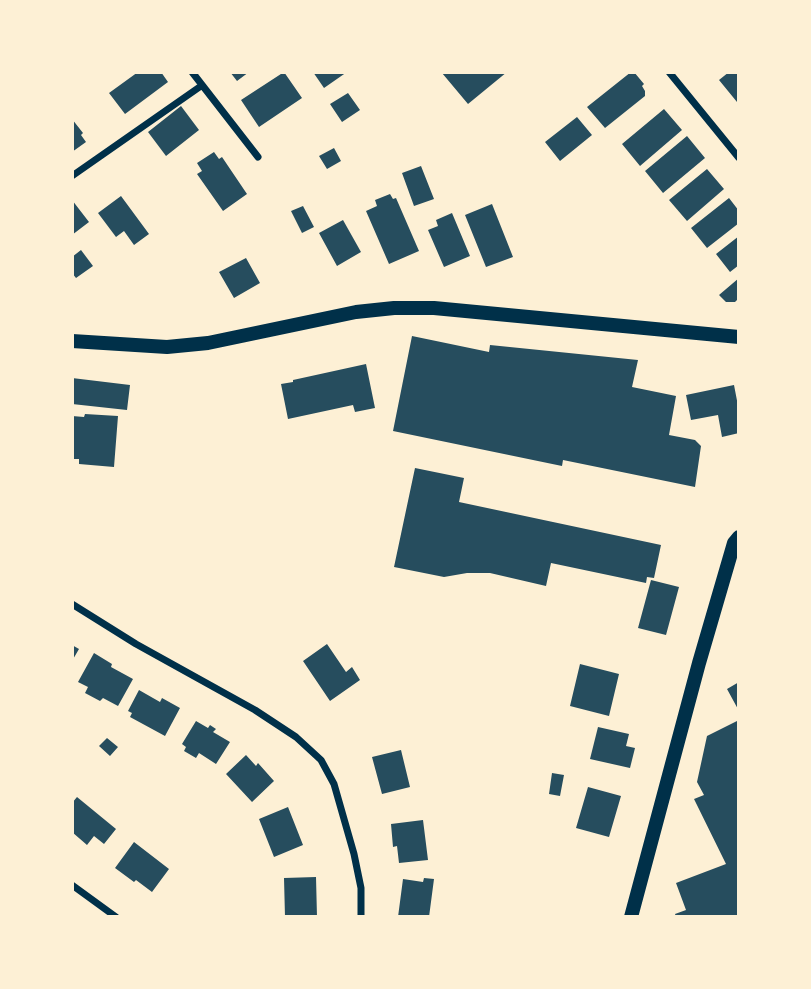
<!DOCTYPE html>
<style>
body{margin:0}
#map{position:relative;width:811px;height:989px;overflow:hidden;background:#fdf0d5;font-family:Figtree,sans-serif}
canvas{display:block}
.frame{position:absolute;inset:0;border:74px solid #fdf0d5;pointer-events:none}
</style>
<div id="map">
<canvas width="811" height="989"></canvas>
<div class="frame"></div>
</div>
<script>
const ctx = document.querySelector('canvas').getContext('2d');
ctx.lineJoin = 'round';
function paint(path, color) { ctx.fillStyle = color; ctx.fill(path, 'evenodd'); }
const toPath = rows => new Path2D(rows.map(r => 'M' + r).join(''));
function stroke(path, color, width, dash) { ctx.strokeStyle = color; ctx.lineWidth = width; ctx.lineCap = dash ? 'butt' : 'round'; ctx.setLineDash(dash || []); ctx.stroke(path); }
paint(toPath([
 [138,72,161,72,168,82,125,114,109,93],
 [230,72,249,72,237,81],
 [284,72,302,98,259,127,241,100],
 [313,72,347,72,324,88],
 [444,72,507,72,468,104,442,73],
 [631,72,634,72,644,84,642,86,645,91,645,96,605,128,587,107],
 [729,72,739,72,737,102,719,80],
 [348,93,360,110,342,122,330,104],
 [181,106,199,130,166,156,148,132],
 [664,109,682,130,640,166,622,144],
 [577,117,592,135,560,161,545,142],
 [72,119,83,133,81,135,86,142,72,152],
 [687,136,705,158,663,193,645,171],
 [334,148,341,161,327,169,319,156],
 [214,152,219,159,222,157,247,194,223,211,197,174,202,171,197,163],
 [421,166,434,199,414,206,402,173],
 [707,169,724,189,687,221,669,200],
 [390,194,393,199,396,198,419,251,389,264,366,211,377,206,375,200],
 [121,196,149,234,134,245,124,231,116,237,98,213],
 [729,198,739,211,739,223,707,248,691,228],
 [72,200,89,222,72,235],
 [492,204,513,257,486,267,465,215],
 [303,206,314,227,302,233,291,211],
 [452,213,470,256,444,267,428,230,438,226,436,220],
 [343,220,361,252,337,266,319,233],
 [739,236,739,265,730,272,716,254],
 [81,250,93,266,76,278,72,273,72,257],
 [246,258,260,283,234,298,219,272],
 [739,278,739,298,735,302,726,302,719,295],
 [412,336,489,352,490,345,638,360,632,387,676,396,669,435,695,440,701,446,695,487,563,460,562,466,393,431],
 [366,364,375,408,355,412,353,405,288,419,281,384,293,382,293,380],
 [72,378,130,385,127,410,72,404],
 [734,385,739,411,739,433,722,437,718,415,691,420,686,395],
 [85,414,118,416,114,467,79,464,79,459,72,459,72,416,84,417],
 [415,468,464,478,459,502,661,545,654,578,647,577,646,583,551,563,546,586,490,573,467,573,444,577,394,567],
 [651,580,679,587,666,635,638,628],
 [327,644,346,672,352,667,360,680,330,701,303,661],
 [72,645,79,649,72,661],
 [94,653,112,664,111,667,133,679,118,706,103,698,100,701,85,693,88,687,78,682],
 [580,664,619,674,609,716,570,706],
 [739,682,739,711,727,689],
 [139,690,160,702,162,698,180,708,165,736,130,717,132,713,128,711],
 [739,720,739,917,676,917,675,914,686,910,676,883,726,864,694,799,704,795,697,782,707,736],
 [196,721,208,728,210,725,216,729,213,732,230,742,216,764,199,753,196,758,184,751,186,747,182,744],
 [598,727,629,734,626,746,635,748,630,768,590,759],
 [107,738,118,747,110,756,99,746],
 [401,750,410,787,382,794,372,757],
 [246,755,256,766,258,763,274,781,252,802,226,774],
 [552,773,564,775,560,796,549,794],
 [588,787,621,796,609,837,576,828],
 [77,797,116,829,104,844,94,836,87,845,72,832,72,803],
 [288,807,303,845,274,857,259,819],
 [423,820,428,860,399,863,397,846,393,847,391,824],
 [134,842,169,869,152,892,136,880,134,882,115,868],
 [316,877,317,917,285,917,284,878],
 [424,878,434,879,429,917,398,917,403,879,423,882]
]), '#264d5e');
stroke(toPath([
 [192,72,258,157],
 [669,72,739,158],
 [72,176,201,86],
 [72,604,136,644,255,710,296,737,321,760,334,784,354,854,361,888,361,917],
 [72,885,116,917]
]), '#003049', 7);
stroke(toPath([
 [72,341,167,347,208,343,356,312,394,308,434,308,739,337],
 [631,917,699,663,734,543,739,537]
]), '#003049', 14);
</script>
